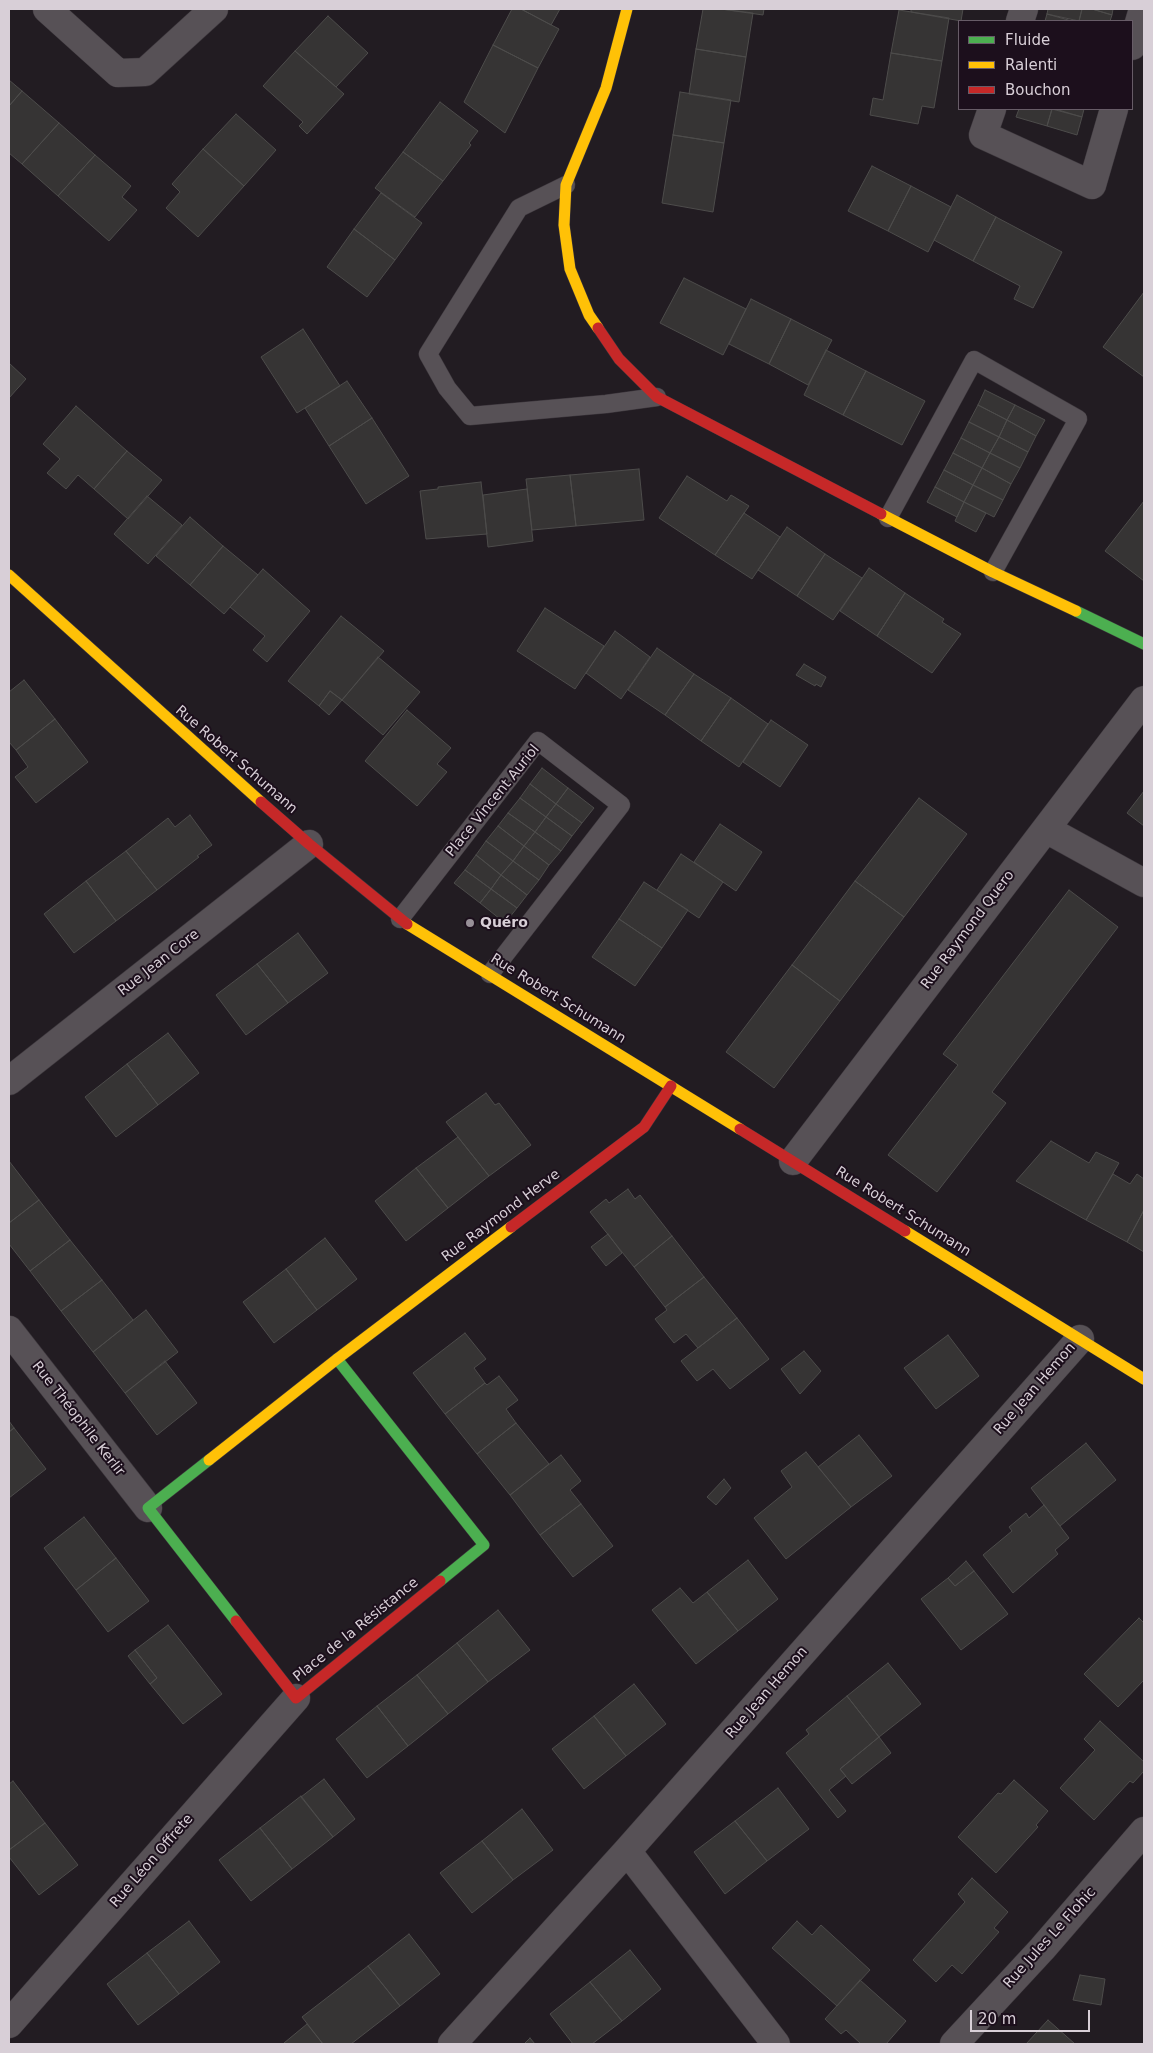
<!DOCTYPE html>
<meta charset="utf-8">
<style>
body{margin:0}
#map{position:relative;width:1153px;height:2053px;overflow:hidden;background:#221c22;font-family:"DejaVu Sans",sans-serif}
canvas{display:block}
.frame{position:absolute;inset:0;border:10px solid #d8cfd7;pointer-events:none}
.legend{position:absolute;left:958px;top:20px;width:175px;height:90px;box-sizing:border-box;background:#1c0f1c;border:1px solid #675c67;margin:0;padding:6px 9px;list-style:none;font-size:15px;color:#d8cfd7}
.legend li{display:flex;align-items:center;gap:10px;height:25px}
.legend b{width:25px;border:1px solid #675c67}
.scale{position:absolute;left:970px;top:2010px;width:120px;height:22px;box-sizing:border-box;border:2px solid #d8cfd7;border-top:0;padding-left:6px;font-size:15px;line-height:18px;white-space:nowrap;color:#d8cfd7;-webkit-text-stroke:4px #1c0f1c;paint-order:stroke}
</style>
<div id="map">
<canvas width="1153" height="2053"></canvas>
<div class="frame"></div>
<ul class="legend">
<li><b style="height:6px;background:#4caf50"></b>Fluide</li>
<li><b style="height:6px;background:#ffc107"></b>Ralenti</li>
<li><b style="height:6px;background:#c62828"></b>Bouchon</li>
</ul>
<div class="scale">20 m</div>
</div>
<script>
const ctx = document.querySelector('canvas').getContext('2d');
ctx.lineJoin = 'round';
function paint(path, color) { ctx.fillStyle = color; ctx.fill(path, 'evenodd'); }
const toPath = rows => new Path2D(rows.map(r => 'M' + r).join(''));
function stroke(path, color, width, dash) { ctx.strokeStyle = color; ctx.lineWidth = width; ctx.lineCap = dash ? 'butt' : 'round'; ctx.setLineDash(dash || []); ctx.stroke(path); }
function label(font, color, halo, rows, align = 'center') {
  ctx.font = font + ' "DejaVu Sans",sans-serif'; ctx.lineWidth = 4; ctx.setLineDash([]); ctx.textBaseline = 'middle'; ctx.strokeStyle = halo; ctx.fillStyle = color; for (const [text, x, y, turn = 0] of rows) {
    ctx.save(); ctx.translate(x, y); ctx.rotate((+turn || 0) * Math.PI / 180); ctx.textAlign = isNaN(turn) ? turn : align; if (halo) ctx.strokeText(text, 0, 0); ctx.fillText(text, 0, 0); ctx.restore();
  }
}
const building = toPath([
 [512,9,521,9,559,29,538,68,493,45,512,9],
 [521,9,560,9,551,25,521,9],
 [703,9,721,9,753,13,746,57,696,49,703,9],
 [721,9,764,9,763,15,721,9],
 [911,9,963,9,961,21,911,12,911,9],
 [1048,9,1082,9,1079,21,1047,14,1048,9],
 [1082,9,1092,9,1112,15,1110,21,1079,21,1082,9],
 [1092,9,1113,9,1112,15,1092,9],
 [899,10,949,18,942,61,891,53,899,10],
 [1047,14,1072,21,1045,21,1047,14],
 [328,16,368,53,336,87,295,51,328,16],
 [493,45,538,68,505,133,464,102,493,45],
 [696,49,746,57,739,102,689,94,696,49],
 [295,51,344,94,307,134,299,126,303,122,263,86,295,51],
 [891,53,942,61,934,108,922,106,918,124,870,115,873,98,883,100,891,53],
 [9,80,22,91,9,106,9,80],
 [22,91,59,123,22,164,9,153,9,106,22,91],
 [680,92,731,100,724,143,673,135,680,92],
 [440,102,478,131,469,143,471,145,443,181,403,152,440,102],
 [1019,109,1052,109,1047,126,1016,117,1019,109],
 [1052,109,1082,117,1077,135,1047,126,1052,109],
 [1055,109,1084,109,1082,117,1055,109],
 [236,114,276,150,244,186,203,149,236,114],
 [59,123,95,155,58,196,22,164,59,123],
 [673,135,724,143,713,212,662,203,673,135],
 [203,149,244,186,198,237,166,208,180,192,172,184,203,149],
 [403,152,443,181,415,217,375,188,403,152],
 [95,155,131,186,122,197,137,210,109,241,58,196,95,155],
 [872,166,911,186,888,231,848,211,872,166],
 [911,186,951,207,928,252,888,231,911,186],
 [381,193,422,223,395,260,354,229,381,193],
 [957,195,996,217,973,261,934,240,957,195],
 [996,217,1062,252,1033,308,1014,299,1020,286,973,261,996,217],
 [354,229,395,260,367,297,327,267,354,229],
 [684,278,746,309,723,355,660,323,684,278],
 [1144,292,1144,377,1103,347,1144,292],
 [751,299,791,319,769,364,729,344,751,299],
 [791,319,832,340,808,385,769,364,791,319],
 [303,329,340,386,297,413,261,357,303,329],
 [826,350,866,371,843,415,804,395,826,350],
 [9,363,26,379,9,398,9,363],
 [866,371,925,401,902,445,843,415,866,371],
 [347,381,372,418,329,446,305,408,347,381],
 [985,390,1015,405,1007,420,978,405,985,390],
 [978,405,1007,420,999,437,969,422,978,405],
 [1015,405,1045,420,1036,436,1007,420,1015,405],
 [76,406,127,451,94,489,78,475,66,489,47,473,60,459,43,444,76,406],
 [372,418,409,476,366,504,329,446,372,418],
 [1007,420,1036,436,1028,452,999,437,1007,420],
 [969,422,999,437,990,453,961,438,969,422],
 [999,437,1028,452,1020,468,990,453,999,437],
 [961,438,990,453,982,468,953,453,961,438],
 [127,451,162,480,128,519,94,489,127,451],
 [953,453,982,468,973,485,944,470,953,453],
 [990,453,1020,468,1011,484,982,468,990,453],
 [982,468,1011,484,1003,500,973,485,982,468],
 [639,469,644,520,576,526,570,475,639,469],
 [944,470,973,485,964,502,935,487,944,470],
 [570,475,576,526,532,530,526,479,570,475],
 [687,476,727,501,731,495,749,506,715,555,659,518,687,476],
 [481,482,487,534,426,539,420,491,438,489,438,487,481,482],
 [973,485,1003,500,994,517,964,502,973,485],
 [935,487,964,502,957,517,927,502,935,487],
 [527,489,533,541,488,547,483,495,527,489],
 [147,496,182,525,148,564,114,534,147,496],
 [1144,501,1144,581,1105,551,1144,501],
 [964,502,986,513,976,532,955,521,964,502],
 [744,513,780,537,752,579,715,555,744,513],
 [190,517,223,546,190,585,156,556,190,517],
 [787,527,825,554,797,596,758,570,787,527],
 [223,546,258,575,224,614,190,585,223,546],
 [825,554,862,578,833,620,797,596,825,554],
 [869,568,905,593,877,636,840,611,869,568],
 [263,569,310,611,267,662,253,650,265,636,230,607,263,569],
 [905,593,944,619,942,622,961,634,932,673,877,636,905,593],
 [545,608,604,646,575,689,517,651,545,608],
 [341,616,384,651,342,700,330,691,319,706,288,681,341,616],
 [615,631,650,657,621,699,586,673,615,631],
 [657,648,694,674,665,715,628,690,657,648],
 [378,657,420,692,383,735,342,700,378,657],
 [804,664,826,677,821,687,816,684,815,686,796,675,804,664],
 [694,674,731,698,701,741,665,715,694,674],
 [24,680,55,719,16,750,9,742,9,692,24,680],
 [330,691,342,700,329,715,319,706,330,691],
 [731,698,768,724,739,767,701,741,731,698],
 [407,710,451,748,437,764,447,772,417,806,365,761,407,710],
 [55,719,88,762,36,803,15,777,28,767,16,750,55,719],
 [771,720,808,745,780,787,743,762,771,720],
 [542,768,568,788,556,804,530,784,542,768],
 [530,784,556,804,546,817,520,798,530,784],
 [568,788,594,808,582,823,556,804,568,788],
 [1144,791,1144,826,1127,813,1144,791],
 [520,798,546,817,535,832,508,813,520,798],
 [919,798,967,834,904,917,855,881,919,798],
 [556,804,582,823,572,836,546,817,556,804],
 [508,813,535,832,524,846,498,826,508,813],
 [190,815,212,845,197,856,199,857,157,890,126,851,168,818,175,827,190,815],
 [546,817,572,836,561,851,535,832,546,817],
 [720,824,762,852,736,891,694,862,720,824],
 [498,826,524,846,513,861,486,841,498,826],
 [535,832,561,851,549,865,524,846,535,832],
 [486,841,513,861,501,875,476,855,486,841],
 [524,846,549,865,539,880,513,861,524,846],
 [126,851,157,890,116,921,86,881,126,851],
 [681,854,723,882,699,918,657,890,681,854],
 [476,855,501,875,491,889,465,870,476,855],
 [513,861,539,880,527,895,501,875,513,861],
 [465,870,491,889,480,903,454,883,465,870],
 [501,875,527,895,517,908,491,889,501,875],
 [86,881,116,921,74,953,44,914,86,881],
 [855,881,904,917,840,1001,792,965,855,881],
 [644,882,688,910,662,948,619,919,644,882],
 [491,889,517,908,505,923,480,903,491,889],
 [1069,890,1118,927,992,1092,1006,1103,937,1192,888,1155,958,1065,943,1054,1069,890],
 [619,919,662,948,635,986,592,957,619,919],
 [298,933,328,973,288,1003,257,964,298,933],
 [257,964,288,1003,246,1035,216,995,257,964],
 [792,965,840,1001,774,1088,726,1052,792,965],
 [168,1033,199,1073,158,1105,127,1064,168,1033],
 [127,1064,158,1105,116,1137,85,1097,127,1064],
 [486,1093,495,1105,499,1103,531,1145,489,1176,446,1122,486,1093],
 [458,1137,489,1176,448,1208,416,1168,458,1137],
 [1051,1141,1089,1163,1096,1152,1119,1163,1086,1220,1016,1181,1051,1141],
 [9,1161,39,1200,9,1223,9,1161],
 [416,1168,448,1208,406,1241,375,1201,416,1168],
 [1113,1174,1130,1184,1137,1174,1144,1179,1144,1210,1127,1242,1086,1220,1113,1174],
 [628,1189,635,1199,640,1195,672,1236,634,1267,590,1212,606,1199,609,1203,628,1189],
 [39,1200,70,1240,30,1271,9,1244,9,1223,39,1200],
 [1144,1210,1144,1252,1127,1242,1144,1210],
 [608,1234,622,1253,606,1266,591,1247,608,1234],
 [672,1236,704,1277,665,1307,634,1267,672,1236],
 [325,1238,357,1279,317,1310,286,1269,325,1238],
 [70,1240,102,1280,61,1311,30,1271,70,1240],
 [286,1269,317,1310,274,1343,243,1302,286,1269],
 [704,1277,737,1318,698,1348,686,1334,674,1343,655,1319,667,1310,665,1307,704,1277],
 [102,1280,133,1320,93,1352,61,1311,102,1280],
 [146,1310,178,1352,125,1393,93,1352,146,1310],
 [737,1318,769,1359,730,1389,713,1369,697,1381,681,1361,737,1318],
 [465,1333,486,1359,474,1368,485,1383,445,1414,413,1373,465,1333],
 [948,1335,979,1376,936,1409,904,1368,948,1335],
 [804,1351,821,1371,800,1394,781,1369,804,1351],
 [165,1361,197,1403,157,1435,125,1393,165,1361],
 [499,1376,518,1400,506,1409,516,1423,477,1454,445,1414,485,1383,487,1385,499,1376],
 [9,1421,14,1428,9,1432,9,1421],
 [516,1423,549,1464,510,1495,477,1454,516,1423],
 [14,1428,46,1469,9,1498,9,1432,14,1428],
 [859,1435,892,1476,851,1507,818,1467,859,1435],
 [1086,1443,1116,1480,1060,1526,1031,1488,1086,1443],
 [806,1452,851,1507,786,1559,754,1518,792,1487,781,1471,806,1452],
 [561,1455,581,1481,570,1490,581,1504,540,1535,510,1495,561,1455],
 [724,1479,731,1488,716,1505,707,1497,724,1479],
 [581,1504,613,1546,573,1577,540,1535,581,1504],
 [1044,1505,1069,1538,1055,1550,1058,1554,1013,1593,983,1555,1012,1531,1009,1527,1026,1513,1029,1518,1044,1505],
 [84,1517,116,1558,76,1590,44,1548,84,1517],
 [116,1558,149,1601,108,1632,76,1590,116,1558],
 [748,1560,778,1599,738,1631,707,1592,748,1560],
 [966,1561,974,1571,955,1586,948,1578,966,1561],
 [974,1571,1008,1614,961,1650,921,1599,948,1578,955,1586,974,1571],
 [680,1588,693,1603,707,1592,738,1631,696,1664,652,1610,680,1588],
 [498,1610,530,1650,488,1682,457,1643,498,1610],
 [1139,1618,1144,1623,1144,1680,1118,1707,1084,1674,1139,1618],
 [168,1625,222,1694,183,1724,150,1684,157,1678,135,1650,168,1625],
 [457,1643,488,1682,448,1714,417,1675,457,1643],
 [135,1650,157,1678,150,1684,128,1656,135,1650],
 [888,1663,921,1704,879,1737,847,1696,888,1663],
 [417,1675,448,1714,408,1746,377,1706,417,1675],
 [634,1684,666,1724,626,1756,594,1716,634,1684],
 [847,1696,879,1737,840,1769,846,1776,829,1790,846,1811,838,1818,786,1753,809,1734,806,1730,847,1696],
 [377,1706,408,1746,367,1778,336,1739,377,1706],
 [594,1716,626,1756,584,1789,552,1749,594,1716],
 [1100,1721,1144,1762,1144,1771,1133,1783,1130,1781,1094,1820,1060,1788,1095,1750,1084,1739,1100,1721],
 [879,1737,891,1753,852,1784,840,1769,879,1737],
 [324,1779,355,1819,333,1837,301,1797,324,1779],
 [1014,1780,1048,1811,1036,1825,1038,1827,996,1873,958,1837,998,1793,1001,1794,1014,1780],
 [13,1781,45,1823,9,1850,9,1784,13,1781],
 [778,1788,809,1829,767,1861,735,1821,778,1788],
 [301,1796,333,1837,292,1869,260,1828,301,1796],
 [522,1809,553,1850,513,1880,482,1841,522,1809],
 [735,1821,767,1861,725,1894,694,1852,735,1821],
 [45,1823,78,1865,39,1895,9,1857,9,1850,45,1823],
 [260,1828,292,1869,251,1901,219,1860,260,1828],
 [482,1841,513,1880,472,1913,440,1873,482,1841],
 [972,1878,1008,1912,994,1928,999,1932,962,1974,952,1965,936,1982,913,1960,965,1902,958,1894,972,1878],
 [189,1921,220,1962,179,1994,147,1953,189,1921],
 [797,1921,812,1935,821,1925,870,1970,837,2006,772,1948,797,1921],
 [409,1934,440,1974,400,2006,368,1966,409,1934],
 [630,1950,661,1989,622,2021,590,1982,630,1950],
 [147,1953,179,1994,138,2025,107,1984,147,1953],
 [368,1966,400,2006,351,2044,323,2044,302,2017,368,1966],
 [1080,1975,1105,1979,1101,2005,1073,2000,1080,1975],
 [860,1980,906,2021,886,2044,861,2044,846,2030,841,2034,825,2019,860,1980],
 [590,1982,622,2021,592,2044,573,2044,550,2014,590,1982],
 [1048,2020,1075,2044,1026,2044,1048,2020],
 [307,2024,323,2044,285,2044,284,2043,307,2024],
 [530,2038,535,2044,524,2044,530,2038]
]);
paint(building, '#363434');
stroke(building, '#4d4c4b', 1);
const lane = toPath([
 [566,185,519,208,428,354,447,388,470,416,606,404,657,397],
 [888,518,974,360,1078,419,993,572],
 [400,919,538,741,621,805,490,974]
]);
const street = toPath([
 [47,9,118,73,145,72,214,9],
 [1020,21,1024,9],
 [1132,46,1143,9],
 [992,109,983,135,1092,185,1114,109],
 [1046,829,1144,883],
 [9,1081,309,844],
 [793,1161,1144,700],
 [9,1330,148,1508],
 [627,1851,776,2044],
 [9,2024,296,1698],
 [452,2044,627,1851,1080,1339],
 [954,2044,1042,1949,1144,1831]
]);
const fast = toPath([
 [1076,611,1144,644],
 [337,1359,484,1545,440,1581],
 [209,1460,148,1508,236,1621]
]);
const slow = toPath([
 [598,328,589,315,570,269,564,225,566,185,606,88,627,9],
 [881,514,993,572,1076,611],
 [9,575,261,802],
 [407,924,740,1129],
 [905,1231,1144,1379],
 [209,1460,337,1359,511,1227]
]);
const jam = toPath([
 [598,328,619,359,657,397,881,514],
 [261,802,309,844,407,924],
 [740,1129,905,1231],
 [511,1227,644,1127,671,1086],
 [236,1621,296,1698,440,1581]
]);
stroke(lane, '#3c363c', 19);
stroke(street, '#3c363c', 29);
stroke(fast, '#3c363c', 12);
stroke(slow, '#3c363c', 12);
stroke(jam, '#3c363c', 12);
stroke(lane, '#575156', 18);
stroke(street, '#575156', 28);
stroke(fast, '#4caf50', 11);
stroke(slow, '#ffc107', 11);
stroke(jam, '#c62828', 11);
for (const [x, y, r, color] of [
 [470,923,5,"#989098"]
]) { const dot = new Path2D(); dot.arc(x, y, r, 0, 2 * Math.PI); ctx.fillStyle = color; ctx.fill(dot); stroke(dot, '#1c0f1c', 2); }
label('14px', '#d8cfd7', '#1c0f1c', [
 ["Rue Robert Schumann",236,760,41],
 ["Place Vincent Auriol",493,801,-51],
 ["Rue Raymond Quero",968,930,-53],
 ["Rue Jean Core",159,963,-38],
 ["Rue Robert Schumann",558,999,32],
 ["Rue Robert Schumann",903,1212,32],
 ["Rue Raymond Herve",501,1216,-37],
 ["Rue Jean Hemon",1035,1389,-49],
 ["Rue Théophile Kerlir",78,1419,52],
 ["Place de la Résistance",356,1630,-39],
 ["Rue Jean Hemon",767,1693,-49],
 ["Rue Léon Offrete",152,1861,-49],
 ["Rue Jules Le Flohic",1050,1938,-48]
]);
label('bold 14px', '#d8cfd7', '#1c0f1c', [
 ["Quéro",480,923]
], 'left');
</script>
